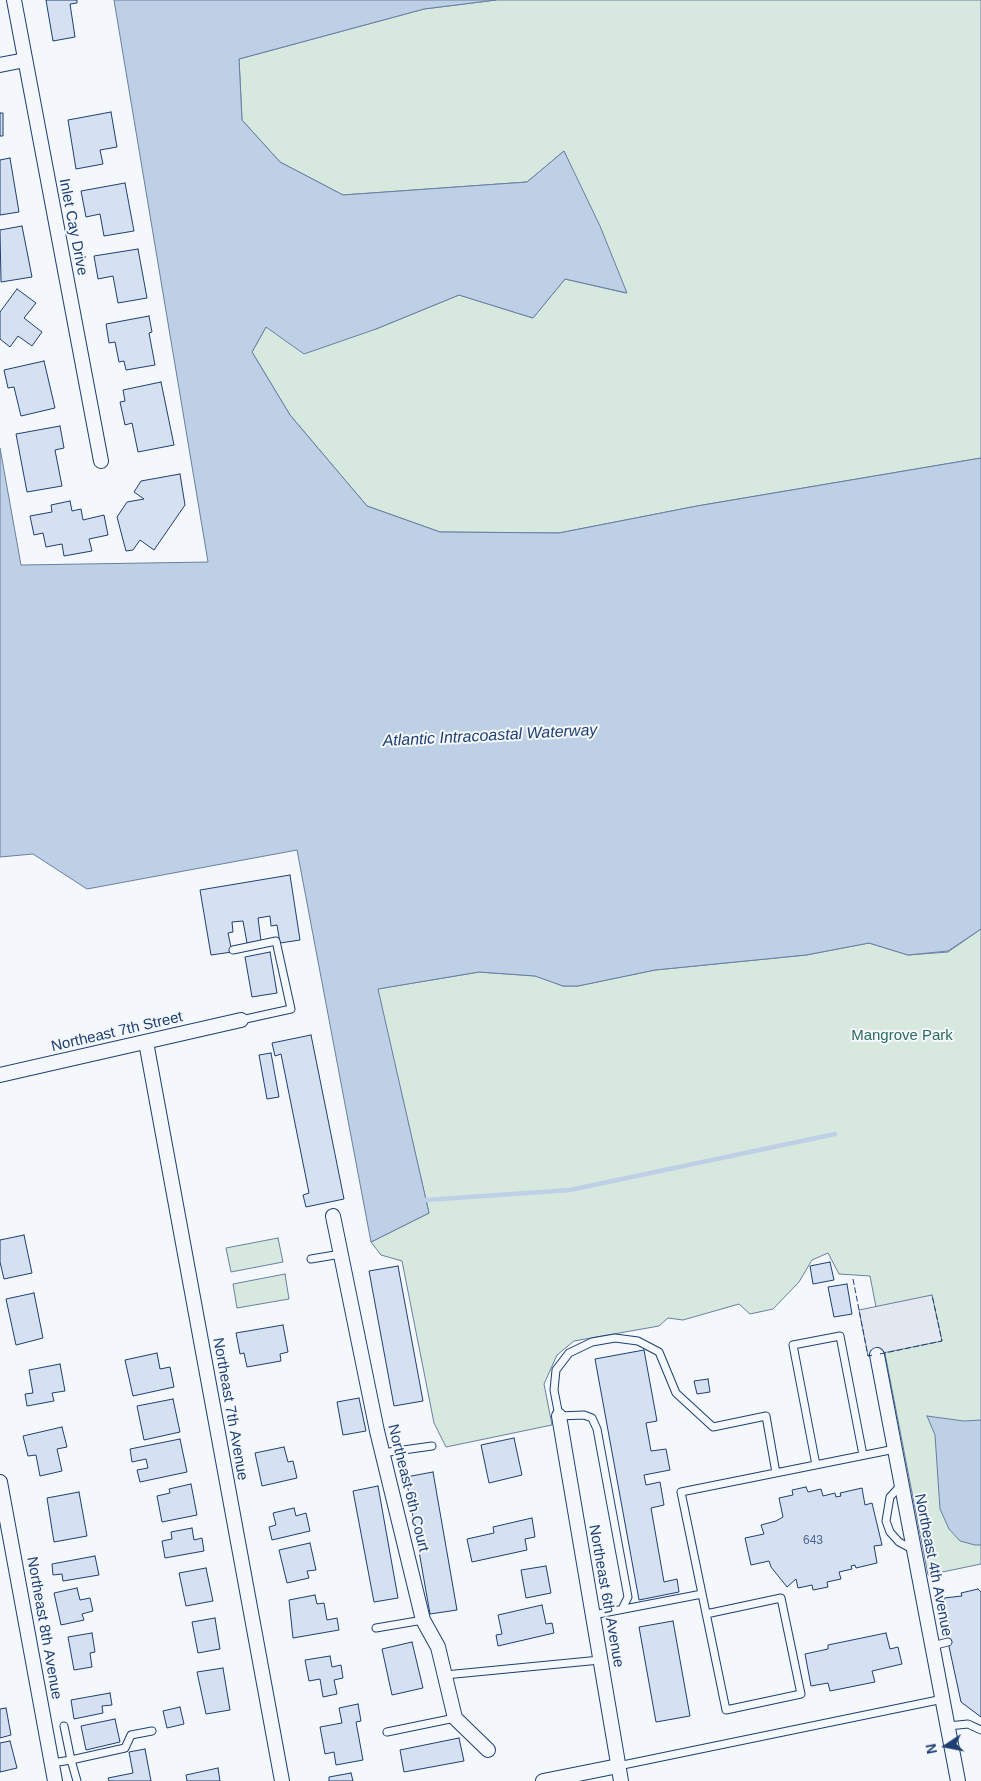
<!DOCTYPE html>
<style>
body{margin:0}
#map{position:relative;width:981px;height:1781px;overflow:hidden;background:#f4f7fb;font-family:Arial,sans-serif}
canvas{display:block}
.north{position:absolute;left:921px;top:1721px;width:50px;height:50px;-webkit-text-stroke:4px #f4f7fb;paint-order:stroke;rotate:259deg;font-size:14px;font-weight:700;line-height:20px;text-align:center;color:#1d3f73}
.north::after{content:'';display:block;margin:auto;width:18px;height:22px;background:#1d3f73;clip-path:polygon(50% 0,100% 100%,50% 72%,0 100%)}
</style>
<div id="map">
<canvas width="981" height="1781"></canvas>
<div class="north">N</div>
</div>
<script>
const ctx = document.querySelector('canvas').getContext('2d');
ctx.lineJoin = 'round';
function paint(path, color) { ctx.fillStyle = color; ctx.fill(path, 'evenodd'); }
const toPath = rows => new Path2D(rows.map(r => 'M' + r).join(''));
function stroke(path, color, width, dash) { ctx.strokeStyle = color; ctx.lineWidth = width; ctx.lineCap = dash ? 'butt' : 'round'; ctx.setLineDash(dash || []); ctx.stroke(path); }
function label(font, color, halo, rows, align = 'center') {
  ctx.font = font + ' Arial,sans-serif'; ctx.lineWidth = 4; ctx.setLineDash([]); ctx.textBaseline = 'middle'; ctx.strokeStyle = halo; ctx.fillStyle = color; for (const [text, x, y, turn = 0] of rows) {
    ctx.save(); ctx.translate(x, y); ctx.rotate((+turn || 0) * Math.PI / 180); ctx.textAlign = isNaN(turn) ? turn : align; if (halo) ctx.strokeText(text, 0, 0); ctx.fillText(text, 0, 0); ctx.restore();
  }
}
const green = toPath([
 [496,0,981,0,981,458,697,506,559,533,440,532,367,506,290,415,252,352,266,327,376,329,459,295,533,318,565,279,626,293,564,151,527,182,343,195,280,162,242,120,239,59,424,9,496,0],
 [981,929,981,1564,928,1575,870,1276,839,1274,828,1253,812,1260,799,1282,773,1309,750,1314,739,1304,683,1320,668,1318,659,1326,574,1341,557,1355,544,1384,552,1425,446,1447,434,1423,402,1261,381,1255,371,1242,429,1213,377,989,479,972,536,976,563,986,578,986,655,970,806,955,869,943,908,955,948,952,981,929],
 [278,1238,283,1262,231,1272,226,1248,278,1238],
 [285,1274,289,1299,237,1308,233,1284,285,1274]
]);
paint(green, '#d7e8df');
stroke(green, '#687fa3', 1);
const parking = toPath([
 [932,1295,942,1341,868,1356,859,1310,932,1295]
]);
paint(parking, '#e3e8f0');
stroke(parking, '#687fa3', 1);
const water = toPath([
 [114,0,496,0,424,9,239,59,242,120,280,162,343,195,527,182,564,151,600,226,627,293,565,279,533,318,459,295,376,329,304,354,266,327,252,352,290,415,367,506,440,532,559,533,697,506,981,458,981,929,948,951,908,955,869,943,806,955,655,970,578,986,563,986,535,976,479,972,378,989,429,1213,371,1242,297,850,87,889,33,854,0,857,0,448,21,565,208,562,114,0],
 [927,1416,964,1421,981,1420,981,1545,975,1545,960,1541,949,1529,940,1509,935,1435,927,1416]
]);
paint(water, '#bed0e5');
stroke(water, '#687fa3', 1);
stroke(toPath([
 [426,1200,570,1190,835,1134]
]), '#bed0e5', 4.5);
const building = toPath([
 [46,0,77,0,77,3,70,4,75,37,53,41,46,0],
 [111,112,117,147,100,150,103,164,76,169,68,120,111,112],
 [0,113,3,113,3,136,0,136,0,113],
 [10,158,19,212,0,215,0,160,10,158],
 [125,183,134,231,104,236,100,214,86,217,81,191,125,183],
 [22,226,32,277,1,282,0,230,22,226],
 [138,249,147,298,118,303,113,276,98,279,94,256,138,249],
 [17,289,36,303,24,318,42,332,32,346,18,336,10,347,0,339,0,312,17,289],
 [149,316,152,332,149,333,155,365,126,370,124,361,119,362,115,342,109,343,106,324,149,316],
 [44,361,55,408,21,416,14,387,8,388,4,370,44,361],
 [161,382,174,445,138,452,132,423,125,425,120,402,125,401,123,390,161,382],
 [60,426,64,448,55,450,62,486,27,492,16,434,60,426],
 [180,474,185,505,154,550,140,540,133,550,126,551,117,517,127,502,144,499,134,492,141,481,180,474],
 [70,501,72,511,81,509,83,520,104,515,108,535,89,539,92,551,64,556,62,544,46,547,43,533,34,535,30,516,52,512,51,505,70,501],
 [290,875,300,940,280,943,277,925,271,926,270,916,258,918,261,941,247,943,243,921,232,922,233,932,228,933,232,952,211,955,200,890,290,875],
 [270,952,277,993,252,997,245,957,270,952],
 [311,1035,344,1199,306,1207,303,1195,309,1193,281,1054,275,1056,272,1043,311,1035],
 [271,1053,279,1097,267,1099,259,1055,271,1053],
 [24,1235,32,1273,4,1279,0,1262,0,1240,24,1235],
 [830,1262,834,1280,813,1284,810,1266,830,1262],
 [398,1266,423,1401,394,1406,369,1271,398,1266],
 [847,1284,852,1314,834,1317,828,1287,847,1284],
 [34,1293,43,1338,16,1345,6,1299,34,1293],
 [283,1325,288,1352,280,1354,281,1361,247,1367,244,1353,240,1354,236,1333,283,1325],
 [644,1350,657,1421,646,1423,651,1451,666,1449,670,1470,644,1475,646,1485,660,1482,664,1505,651,1508,664,1582,677,1579,679,1592,639,1600,595,1359,644,1350],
 [157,1353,160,1369,170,1367,174,1387,133,1396,125,1360,157,1353],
 [60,1364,65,1391,52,1393,54,1401,27,1406,25,1394,33,1393,29,1370,60,1364],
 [708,1379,710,1392,697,1394,694,1381,708,1379],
 [359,1398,366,1431,343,1435,337,1402,359,1398],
 [173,1399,180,1432,144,1440,137,1406,173,1399],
 [62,1427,67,1447,57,1449,62,1471,40,1476,36,1455,28,1456,23,1436,62,1427],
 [514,1438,522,1475,489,1483,481,1445,514,1438],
 [180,1439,187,1472,140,1482,137,1470,148,1468,146,1459,132,1462,130,1449,180,1439],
 [284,1447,288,1462,293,1461,297,1478,262,1486,255,1453,284,1447],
 [433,1472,457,1610,430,1614,406,1477,433,1472],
 [191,1484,197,1515,162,1522,157,1496,170,1493,169,1489,191,1484],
 [378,1486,398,1598,374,1602,353,1491,378,1486],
 [806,1487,808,1492,821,1489,823,1496,835,1493,836,1497,841,1496,840,1493,862,1488,865,1505,872,1503,882,1545,874,1546,877,1563,856,1568,855,1565,851,1566,852,1569,839,1572,841,1579,827,1582,828,1587,813,1590,812,1585,798,1588,796,1579,787,1587,771,1567,769,1561,751,1565,745,1538,764,1534,761,1525,776,1521,783,1517,779,1498,793,1495,792,1490,806,1487],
 [79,1492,87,1536,54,1542,47,1498,79,1492],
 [294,1508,296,1516,306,1513,310,1531,272,1540,269,1527,276,1525,273,1513,294,1508],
 [532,1518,535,1537,525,1539,527,1550,472,1562,467,1539,494,1533,493,1527,532,1518],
 [192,1528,194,1540,202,1538,204,1551,165,1558,162,1541,172,1539,171,1532,192,1528],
 [310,1543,316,1570,307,1571,309,1578,287,1583,279,1550,310,1543],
 [95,1556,99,1575,63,1581,62,1574,53,1575,52,1564,95,1556],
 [546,1566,551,1593,526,1598,521,1570,546,1566],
 [206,1568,213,1601,186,1606,179,1573,206,1568],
 [77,1588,80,1600,90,1598,93,1611,82,1614,84,1620,61,1625,54,1593,77,1588],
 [978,1589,981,1592,981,1717,961,1702,945,1628,950,1627,944,1598,962,1596,961,1593,978,1589],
 [315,1595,317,1604,324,1603,327,1620,337,1618,339,1630,293,1638,289,1600,315,1595],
 [542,1605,546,1624,552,1623,554,1633,498,1646,496,1635,502,1634,498,1615,542,1605],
 [215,1618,220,1649,198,1653,192,1622,215,1618],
 [673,1621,690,1716,656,1722,639,1627,673,1621],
 [92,1633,95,1652,90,1653,92,1667,74,1670,68,1637,92,1633],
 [886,1633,890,1649,898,1647,902,1664,872,1671,875,1682,830,1691,828,1683,811,1686,805,1654,828,1649,828,1645,886,1633],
 [412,1642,423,1688,392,1695,382,1649,412,1642],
 [330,1656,332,1667,341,1665,343,1678,334,1680,337,1694,323,1697,320,1679,309,1681,305,1660,330,1656],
 [223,1668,230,1710,206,1714,197,1672,223,1668],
 [110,1693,112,1705,102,1706,103,1713,74,1719,71,1700,110,1693],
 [358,1704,361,1721,356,1722,363,1760,336,1765,334,1752,325,1754,320,1727,342,1723,339,1708,358,1704],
 [180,1707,184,1724,167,1728,163,1711,180,1707],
 [6,1708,11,1735,0,1738,0,1709,6,1708],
 [115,1719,120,1742,86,1750,81,1726,115,1719],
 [459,1738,464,1761,404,1772,400,1750,459,1738],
 [10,1741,17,1768,0,1772,0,1743,10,1741],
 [145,1749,151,1781,109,1781,108,1778,133,1773,129,1752,145,1749],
 [218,1768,220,1781,187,1781,186,1775,218,1768],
 [351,1773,353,1781,329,1781,329,1777,351,1773]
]);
paint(building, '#d5e0f0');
stroke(building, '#1d3f73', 1);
const lane = toPath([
 [233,950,276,941,291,1009,241,1020],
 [311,1259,341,1254],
 [382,1453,432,1446],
 [816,1465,793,1345,840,1336,863,1455],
 [901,1485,890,1497,886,1521,890,1532,899,1542,914,1550],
 [622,1609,628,1597,597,1429,592,1418,584,1415,559,1416,554,1390,556,1370,569,1353,592,1342,615,1338,638,1341,659,1352,676,1393,713,1427,766,1416,776,1473],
 [706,1614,781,1598,801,1694,726,1710,681,1492,895,1449],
 [593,1615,702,1594],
 [376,1628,423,1620],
 [932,1646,948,1642],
 [445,1675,600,1660],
 [948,1726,968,1724,981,1730],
 [387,1732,455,1718],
 [52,1763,71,1760,64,1726],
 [618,1766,943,1699],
 [77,1781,71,1760,125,1748,131,1735,152,1731]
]);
const street = toPath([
 [14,0,101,461],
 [0,65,25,60],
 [146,1042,282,1781],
 [0,1075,241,1020],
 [333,1216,377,1431,423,1620,438,1647,455,1718,488,1750],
 [877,1355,958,1781],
 [559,1416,621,1781],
 [0,1482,55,1781],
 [543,1781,618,1766]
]);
stroke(lane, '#1d3f73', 9);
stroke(street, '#1d3f73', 16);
stroke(lane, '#f4f7fb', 7);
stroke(street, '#f4f7fb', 14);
stroke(toPath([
 [853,1279,868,1356,873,1355],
 [880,1354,942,1341,932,1295]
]), '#1d3f73', 1, [6, 2.5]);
label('12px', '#4b6792', null, [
 ["643",813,1541]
]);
label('15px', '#1d3f73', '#f4f7fb', [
 ["Inlet Cay Drive",73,227,79],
 ["Northeast 7th Street",117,1032,-13],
 ["Northeast 7th Avenue",230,1409,80],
 ["Northeast 6th Court",408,1488,76],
 ["Northeast 4th Avenue",933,1565,79],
 ["Northeast 6th Avenue",606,1596,80],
 ["Northeast 8th Avenue",44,1628,80]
]);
label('15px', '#2c6c60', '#f4f7fb', [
 ["Mangrove Park",902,1036]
]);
label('italic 16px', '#1d3f73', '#f4f7fb', [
 ["Atlantic Intracoastal Waterway",490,736,-3]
]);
</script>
